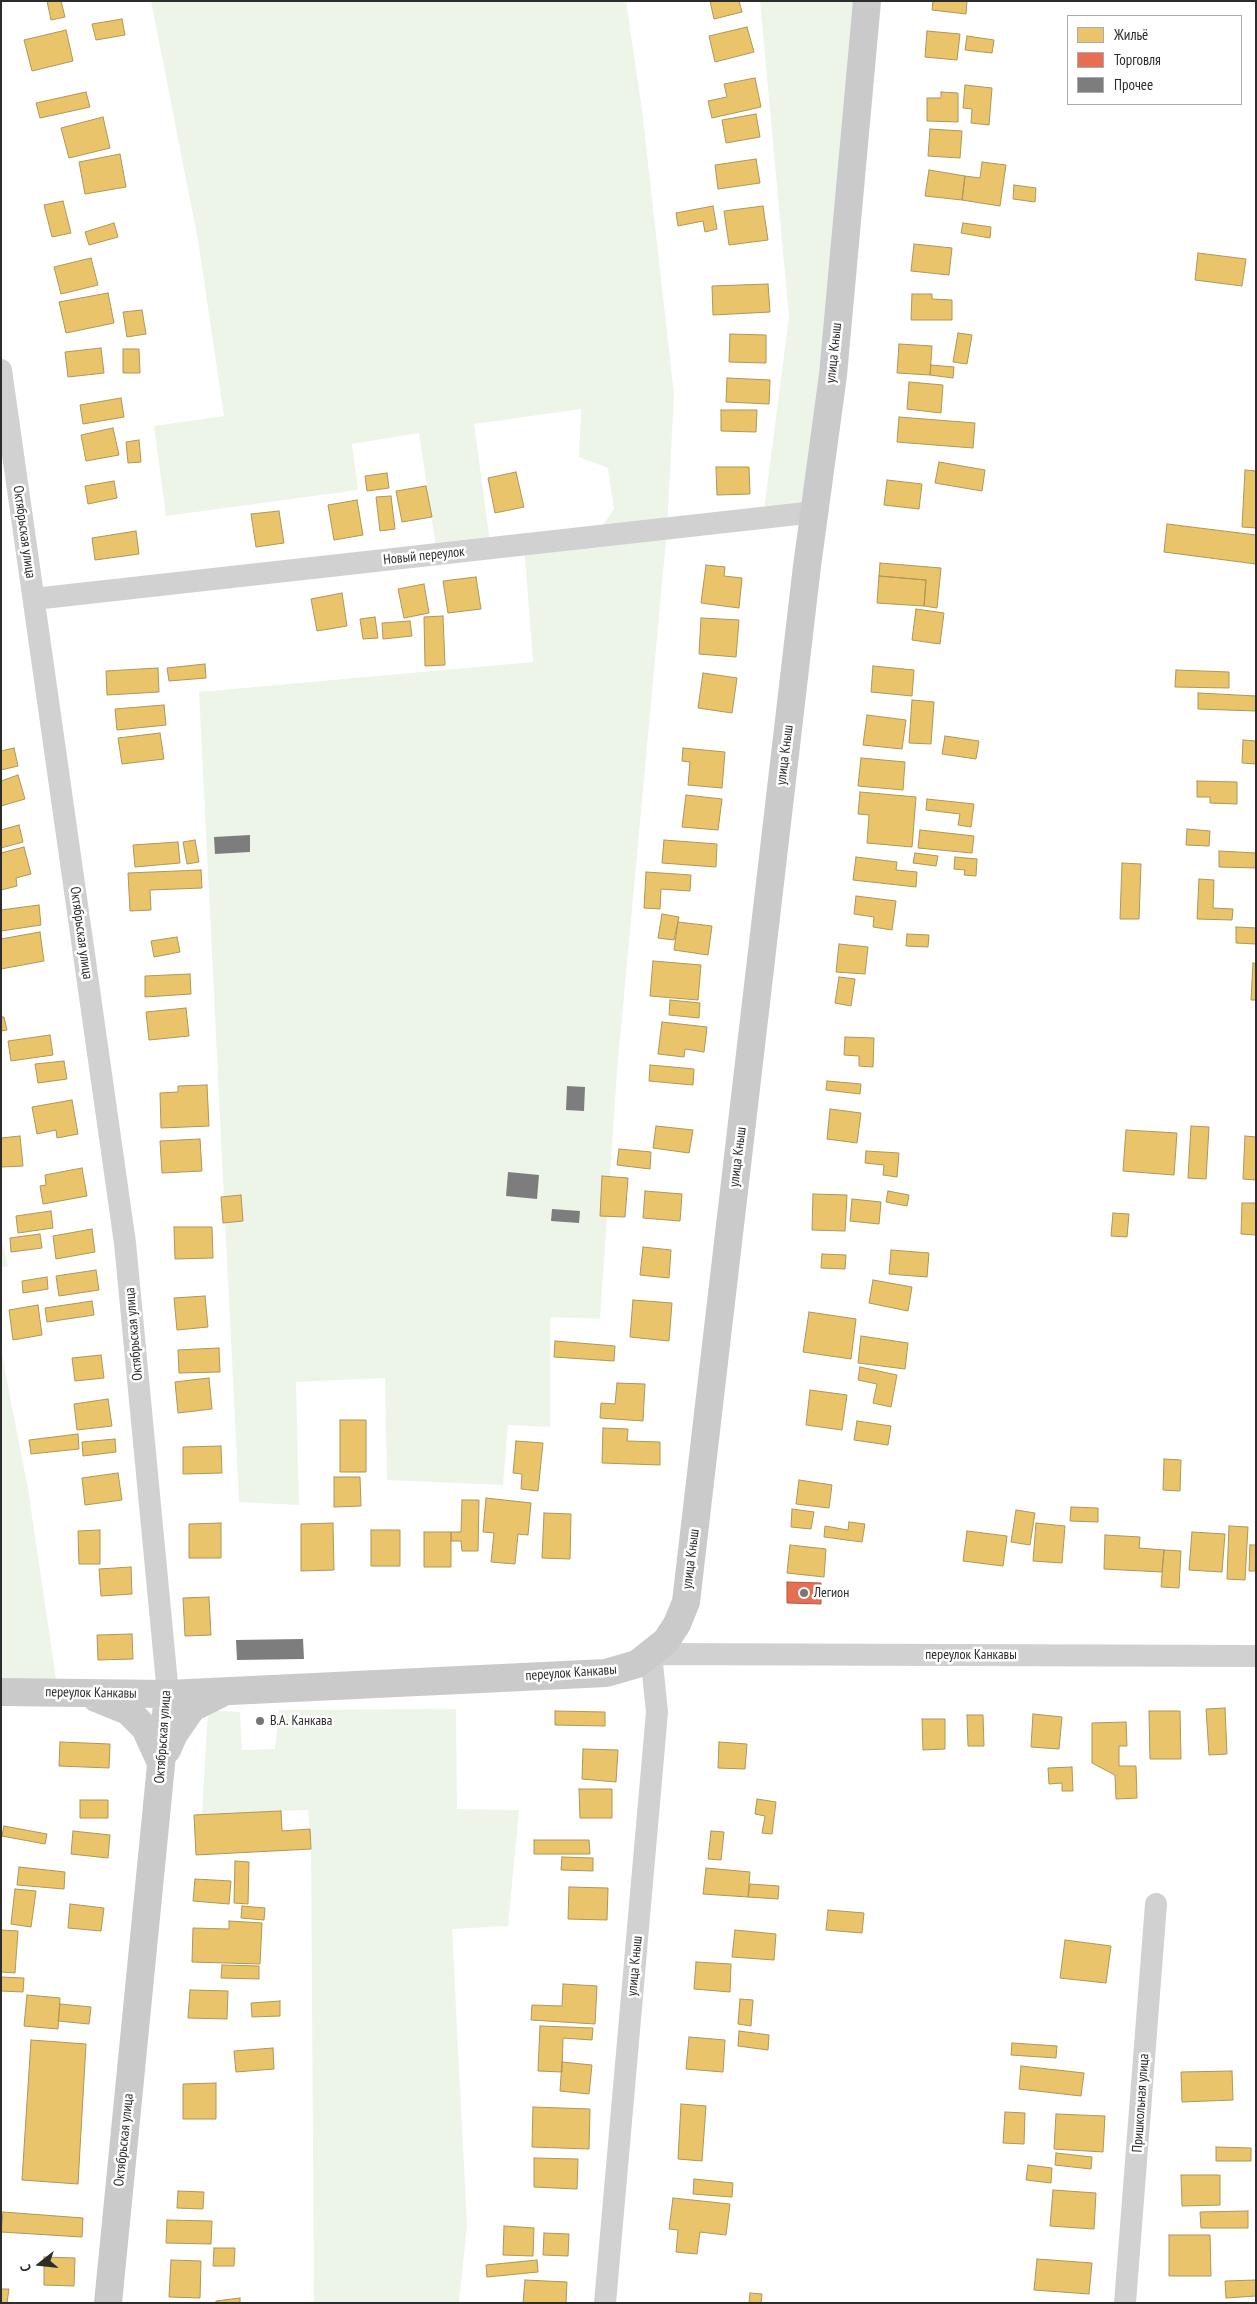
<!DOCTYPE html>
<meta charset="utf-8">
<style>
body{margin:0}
#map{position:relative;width:1257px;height:2304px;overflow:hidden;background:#fff;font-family:"PT Sans Narrow",sans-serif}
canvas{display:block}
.frame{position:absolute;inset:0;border:2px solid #2c2c2c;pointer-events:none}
.legend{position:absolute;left:1067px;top:15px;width:175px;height:90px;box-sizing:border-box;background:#fff;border:1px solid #ababab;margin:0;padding:6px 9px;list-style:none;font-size:15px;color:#2c2c2c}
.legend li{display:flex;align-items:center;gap:10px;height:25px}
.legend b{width:25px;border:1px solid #ababab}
.north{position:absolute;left:15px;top:2239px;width:50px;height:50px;-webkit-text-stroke:4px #fff;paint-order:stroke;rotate:254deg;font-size:14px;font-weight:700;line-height:20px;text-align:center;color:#2c2c2c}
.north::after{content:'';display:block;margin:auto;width:18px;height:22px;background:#2c2c2c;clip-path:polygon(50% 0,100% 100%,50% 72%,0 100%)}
</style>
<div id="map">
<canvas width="1257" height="2304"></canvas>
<div class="frame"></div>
<ul class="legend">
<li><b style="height:14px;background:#e9c46a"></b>Жильё</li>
<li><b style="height:14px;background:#e76f51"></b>Торговля</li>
<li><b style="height:14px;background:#7d7d7d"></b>Прочее</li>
</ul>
<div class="north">С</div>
</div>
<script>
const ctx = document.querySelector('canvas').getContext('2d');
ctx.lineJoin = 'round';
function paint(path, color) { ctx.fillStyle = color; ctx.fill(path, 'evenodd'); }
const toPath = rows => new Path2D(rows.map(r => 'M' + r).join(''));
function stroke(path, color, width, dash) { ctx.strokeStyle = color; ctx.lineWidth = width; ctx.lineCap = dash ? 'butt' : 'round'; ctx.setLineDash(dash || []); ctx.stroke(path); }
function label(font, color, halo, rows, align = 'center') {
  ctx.font = font + ' "PT Sans Narrow",sans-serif'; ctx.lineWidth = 5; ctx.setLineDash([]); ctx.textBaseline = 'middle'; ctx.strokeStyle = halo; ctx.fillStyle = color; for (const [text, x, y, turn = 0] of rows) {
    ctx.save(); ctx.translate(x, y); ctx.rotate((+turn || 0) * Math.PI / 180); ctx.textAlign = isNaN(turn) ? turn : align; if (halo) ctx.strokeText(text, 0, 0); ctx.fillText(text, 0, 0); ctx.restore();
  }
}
paint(toPath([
 [151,1,626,1,642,110,674,395,667,529,617,1072,600,1319,550,1317,550,1427,508,1425,503,1485,387,1480,385,1378,296,1382,299,1505,239,1502,199,692,533,662,524,545,595,537,614,509,608,468,579,457,581,409,474,424,491,549,437,555,419,433,352,444,358,490,166,516,154,426,224,416,198,240],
 [760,1,867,1,815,512,763,518,789,317],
 [1,1238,8,1266,1,1268],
 [1,1350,28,1489,58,1693,1,1692],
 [456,1709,457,1809,519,1810,508,1926,452,1929,467,2225,459,2303,314,2303,311,1849,308,1810,202,1814,208,1710,240,1712,242,1750,275,1749,279,1710]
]), '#edf5e9');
const homes = toPath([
 [47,1,61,1,65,17,51,20,47,1],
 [710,1,739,1,742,12,714,19,710,1],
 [933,1,967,1,966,14,932,10,933,1],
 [122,19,125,35,96,40,92,24,122,19],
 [747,27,754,52,715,62,709,36,747,27],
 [66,30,73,61,32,71,24,40,66,30],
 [927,31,960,34,957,60,925,57,927,31],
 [967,36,994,40,992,53,965,50,967,36],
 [755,78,761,107,712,118,708,101,727,97,724,84,755,78],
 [965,85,992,88,989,125,971,123,972,109,963,108,965,85],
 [86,92,90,107,40,118,36,103,86,92],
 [941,92,958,93,958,122,927,121,927,98,941,98,941,92],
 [756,114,760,137,726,143,722,120,756,114],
 [103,117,110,148,69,158,61,128,103,117],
 [930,129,962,131,960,158,928,156,930,129],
 [120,154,126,187,85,194,79,162,120,154],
 [756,159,760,183,718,189,715,165,756,159],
 [982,162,1006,165,1000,206,962,200,965,176,980,178,982,162],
 [929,170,965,176,962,200,925,196,929,170],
 [1014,185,1036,188,1035,202,1013,199,1014,185],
 [63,201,71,233,52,237,44,205,63,201],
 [713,206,717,229,705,232,703,221,678,226,676,213,713,206],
 [763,206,768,240,729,245,724,211,763,206],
 [114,223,118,237,89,245,85,232,114,223],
 [963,223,991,227,990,238,961,233,963,223],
 [914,244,952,248,949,275,911,271,914,244],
 [1198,253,1246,259,1242,286,1195,280,1198,253],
 [91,258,98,285,61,294,54,267,91,258],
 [768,284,770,312,713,315,712,286,768,284],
 [108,293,114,323,66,333,59,302,108,293],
 [912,294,932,294,932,299,952,300,952,320,911,320,912,294],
 [142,310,146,334,127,337,123,312,142,310],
 [958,333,972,335,967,364,953,362,958,333],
 [730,334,766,335,766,363,729,362,730,334],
 [899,344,932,346,930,375,897,373,899,344],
 [101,348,104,373,68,377,65,352,101,348],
 [123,349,139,349,140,373,123,373,123,349],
 [931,365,954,367,953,378,930,375,931,365],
 [727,378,770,380,769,404,726,402,727,378],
 [909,382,943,385,941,413,907,409,909,382],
 [121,398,124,417,83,424,80,405,121,398],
 [721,410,757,410,756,432,721,431,721,410],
 [899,417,975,423,973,448,897,442,899,417],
 [113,428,119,455,86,461,81,435,113,428],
 [139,440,141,462,128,463,126,442,139,440],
 [939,462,985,470,982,491,935,483,939,462],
 [716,467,749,467,750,494,717,495,716,467],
 [1245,470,1256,471,1256,528,1242,527,1245,470],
 [516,472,524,507,495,513,488,478,516,472],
 [387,473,389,488,367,491,365,476,387,473],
 [887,480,922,484,919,509,884,505,887,480],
 [114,481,117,498,88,504,85,486,114,481],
 [426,486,432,517,402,522,396,491,426,486],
 [391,496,395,529,380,531,376,497,391,496],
 [357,500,363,535,334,540,328,505,357,500],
 [279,511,284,543,256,547,251,514,279,511],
 [1167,524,1256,535,1256,564,1164,552,1167,524],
 [136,531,139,554,95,560,92,538,136,531],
 [880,563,941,568,937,608,924,606,926,580,879,576,880,563],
 [706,565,725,567,724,576,742,578,739,608,701,603,706,565],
 [879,576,926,580,924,606,877,603,879,576],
 [476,577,481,609,448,613,443,581,476,577],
 [424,584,429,613,404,618,398,589,424,584],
 [342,593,347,626,317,631,311,599,342,593],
 [916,609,944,613,940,644,912,640,916,609],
 [443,616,445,665,425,666,424,617,443,616],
 [375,617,378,638,363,639,360,619,375,617],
 [701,618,739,620,736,657,699,654,701,618],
 [410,621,412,636,383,639,382,623,410,621],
 [205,664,206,678,169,681,167,668,205,664],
 [873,666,914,670,912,696,871,692,873,666],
 [158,668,159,692,107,695,106,671,158,668],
 [1176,670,1229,672,1229,688,1175,687,1176,670],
 [703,673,737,678,732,713,698,708,703,673],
 [1198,693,1256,696,1256,711,1198,709,1198,693],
 [912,700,934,702,931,744,909,743,912,700],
 [164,705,166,725,117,730,115,709,164,705],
 [867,715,906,720,902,749,863,745,867,715],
 [160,733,164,759,122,764,118,738,160,733],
 [945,736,979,741,976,759,942,754,945,736],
 [1243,740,1256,741,1256,764,1242,763,1243,740],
 [14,748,18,766,1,770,1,751,14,748],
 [683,748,725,752,722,788,688,785,690,762,682,761,683,748],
 [861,758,905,762,903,790,858,786,861,758],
 [18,775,25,799,1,806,1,781,18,775],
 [1197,781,1237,782,1237,804,1210,803,1210,797,1197,797,1197,781],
 [860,792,916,797,912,847,867,843,869,815,858,814,860,792],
 [686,795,722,799,718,830,682,827,686,795],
 [927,799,974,804,971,827,958,825,960,814,926,810,927,799],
 [19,825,23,842,1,848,1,830,19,825],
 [1187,829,1210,831,1209,846,1186,845,1187,829],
 [920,830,974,836,972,853,918,848,920,830],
 [195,840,199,862,187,864,183,842,195,840],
 [664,840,717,844,716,867,662,863,664,840],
 [178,842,180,863,135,867,133,845,178,842],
 [24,847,31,874,16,878,17,886,1,890,1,853,24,847],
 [1219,851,1256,853,1256,868,1219,867,1219,851],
 [915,853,938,856,936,866,913,863,915,853],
 [856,857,897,862,896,870,917,872,916,887,853,880,856,857],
 [955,857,977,859,976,876,964,875,965,870,954,869,955,857],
 [1122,863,1141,864,1139,919,1120,919,1122,863],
 [201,870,202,888,150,890,151,910,130,911,128,873,201,870],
 [646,872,691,875,690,891,661,889,660,909,644,908,646,872],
 [1199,879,1214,880,1213,908,1233,909,1232,920,1197,919,1199,879],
 [856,896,896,901,892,930,873,927,874,917,854,914,856,896],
 [39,905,41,925,1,931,1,910,39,905],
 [662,914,679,917,674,940,658,938,662,914],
 [678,922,712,926,708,955,674,950,678,922],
 [1236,927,1256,928,1256,944,1236,943,1236,927],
 [40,932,44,961,1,969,1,939,40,932],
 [907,934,929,935,928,947,906,946,907,934],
 [177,937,180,952,154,957,151,941,177,937],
 [839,944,868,947,865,974,836,972,839,944],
 [653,961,701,965,698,1000,650,996,653,961],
 [1253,963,1256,964,1256,1000,1251,1000,1253,963],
 [190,974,191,994,145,997,145,976,190,974],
 [839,977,855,979,851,1006,835,1003,839,977],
 [670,1000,700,1003,699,1018,669,1015,670,1000],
 [186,1008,189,1036,149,1040,146,1012,186,1008],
 [1,1017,4,1017,7,1030,1,1031,1,1017],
 [662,1022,707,1027,704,1052,685,1049,684,1057,658,1054,662,1022],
 [50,1035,53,1055,11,1061,8,1041,50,1035],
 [845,1037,874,1038,873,1067,859,1066,859,1056,844,1055,845,1037],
 [64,1061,67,1079,38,1083,35,1064,64,1061],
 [650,1065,694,1069,693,1085,649,1081,650,1065],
 [827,1081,861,1084,860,1094,826,1090,827,1081],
 [207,1085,209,1126,161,1128,160,1093,178,1092,178,1086,207,1085],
 [72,1100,78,1134,57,1138,56,1130,37,1134,32,1107,72,1100],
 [830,1109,861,1113,857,1143,827,1139,830,1109],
 [656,1126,693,1130,689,1153,653,1148,656,1126],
 [1191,1126,1209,1127,1206,1179,1188,1178,1191,1126],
 [1126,1130,1177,1133,1174,1175,1123,1171,1126,1130],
 [20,1136,23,1166,1,1167,1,1138,20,1136],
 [1245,1136,1256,1137,1256,1180,1243,1179,1245,1136],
 [200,1139,202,1171,162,1173,160,1141,200,1139],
 [619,1149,651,1152,650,1169,617,1165,619,1149],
 [866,1151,899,1153,897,1177,883,1175,884,1165,865,1163,866,1151],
 [82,1168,87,1196,43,1204,40,1186,46,1185,45,1175,82,1168],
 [602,1176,628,1178,625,1217,600,1216,602,1176],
 [645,1191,682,1194,680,1221,643,1218,645,1191],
 [888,1191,909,1195,907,1206,886,1202,888,1191],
 [813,1194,847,1195,845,1231,812,1230,813,1194],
 [241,1195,243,1221,223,1223,221,1197,241,1195],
 [852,1199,881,1202,879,1224,850,1221,852,1199],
 [1242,1203,1256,1203,1256,1235,1241,1234,1242,1203],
 [51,1211,53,1228,18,1233,16,1216,51,1211],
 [1113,1213,1129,1214,1127,1237,1111,1236,1113,1213],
 [174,1227,212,1227,213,1258,175,1259,174,1227],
 [92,1229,95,1252,56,1259,53,1236,92,1229],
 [40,1234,42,1248,11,1252,10,1238,40,1234],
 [643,1247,671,1250,669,1278,640,1275,643,1247],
 [891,1250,929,1253,927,1277,889,1274,891,1250],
 [822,1254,846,1255,845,1269,821,1268,822,1254],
 [96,1270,99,1290,59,1296,56,1276,96,1270],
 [47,1277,48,1289,23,1293,22,1281,47,1277],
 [873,1280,912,1287,908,1311,869,1303,873,1280],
 [205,1296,208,1327,177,1330,174,1298,205,1296],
 [633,1300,672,1303,669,1341,630,1337,633,1300],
 [92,1301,94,1315,47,1322,45,1308,92,1301],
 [38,1305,42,1335,13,1340,9,1310,38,1305],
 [809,1312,856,1319,851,1359,803,1352,809,1312],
 [861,1336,908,1343,905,1369,858,1363,861,1336],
 [555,1341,615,1346,614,1361,554,1357,555,1341],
 [219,1348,220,1372,179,1373,178,1350,219,1348],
 [101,1355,104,1378,75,1381,72,1358,101,1355],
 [860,1367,897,1375,891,1407,873,1403,877,1384,858,1380,860,1367],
 [209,1378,212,1409,178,1413,175,1382,209,1378],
 [617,1383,645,1384,643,1421,600,1418,601,1403,615,1404,617,1383],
 [810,1390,847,1395,842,1430,806,1425,810,1390],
 [108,1399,112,1426,77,1430,74,1404,108,1399],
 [340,1420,366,1420,366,1472,340,1472,340,1420],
 [857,1421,891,1426,888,1445,854,1440,857,1421],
 [603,1428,628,1429,627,1441,660,1442,660,1465,602,1463,603,1428],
 [78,1434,79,1449,31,1454,29,1440,78,1434],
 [115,1439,116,1452,83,1456,82,1442,115,1439],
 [516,1441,543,1443,538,1491,521,1489,522,1474,513,1473,516,1441],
 [221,1446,222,1473,183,1474,183,1447,221,1446],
 [1164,1459,1181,1460,1180,1491,1163,1490,1164,1459],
 [118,1473,122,1500,85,1505,82,1478,118,1473],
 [334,1477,360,1477,361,1506,334,1507,334,1477],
 [799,1480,832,1485,829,1508,796,1504,799,1480],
 [486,1498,531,1503,528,1535,518,1534,515,1564,491,1562,494,1533,483,1532,486,1498],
 [462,1500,479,1500,478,1551,462,1551,461,1541,451,1541,451,1532,461,1532,462,1500],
 [1071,1507,1098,1508,1098,1522,1070,1521,1071,1507],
 [792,1509,814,1512,811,1529,791,1527,792,1509],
 [1016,1510,1035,1513,1030,1545,1011,1542,1016,1510],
 [544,1513,571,1514,570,1559,542,1558,544,1513],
 [849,1522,865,1524,862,1542,824,1537,825,1526,848,1530,849,1522],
 [221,1523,221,1558,189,1558,189,1524,221,1523],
 [333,1523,334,1570,301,1571,301,1524,333,1523],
 [1036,1523,1065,1526,1062,1563,1033,1561,1036,1523],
 [1229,1526,1248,1527,1245,1580,1227,1579,1229,1526],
 [100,1530,100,1564,79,1564,78,1531,100,1530],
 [371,1530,400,1530,400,1566,371,1566,371,1530],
 [967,1531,1007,1536,1003,1566,963,1561,967,1531],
 [424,1532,451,1532,451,1567,424,1567,424,1532],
 [1192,1532,1225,1534,1222,1572,1189,1570,1192,1532],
 [1105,1535,1140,1537,1139,1548,1164,1550,1162,1572,1104,1569,1105,1535],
 [790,1545,826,1549,824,1577,787,1573,790,1545],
 [1250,1545,1256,1545,1256,1571,1249,1571,1250,1545],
 [1164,1550,1181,1551,1179,1588,1161,1587,1164,1550],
 [131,1567,132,1594,101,1596,99,1569,131,1567],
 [209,1597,211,1635,185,1636,183,1598,209,1597],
 [132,1634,133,1659,98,1660,97,1635,132,1634],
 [1225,1708,1227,1754,1209,1755,1206,1709,1225,1708],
 [555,1711,605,1712,605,1726,555,1725,555,1711],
 [1149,1711,1180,1711,1181,1759,1150,1759,1149,1711],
 [1033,1714,1062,1717,1059,1749,1031,1747,1033,1714],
 [967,1715,983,1715,984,1746,968,1746,967,1715],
 [922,1719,945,1719,945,1749,923,1750,922,1719],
 [1126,1722,1127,1746,1119,1746,1119,1766,1136,1766,1137,1798,1116,1799,1115,1775,1092,1763,1092,1723,1126,1722],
 [60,1742,110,1744,109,1768,59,1766,60,1742],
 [719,1742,747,1744,745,1769,718,1768,719,1742],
 [583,1749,618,1750,616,1782,582,1779,583,1749],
 [1072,1767,1073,1791,1062,1791,1062,1783,1049,1784,1048,1768,1072,1767],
 [579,1789,612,1789,612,1818,580,1818,579,1789],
 [757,1799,776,1802,772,1834,762,1833,765,1816,755,1814,757,1799],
 [80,1800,108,1800,108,1818,80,1818,80,1800],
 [281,1811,282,1831,310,1829,311,1849,196,1855,194,1815,281,1811],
 [4,1826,47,1834,45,1844,2,1836,4,1826],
 [73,1831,110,1835,108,1858,71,1854,73,1831],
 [711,1831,724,1832,721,1860,708,1859,711,1831],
 [534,1840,589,1840,590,1854,534,1854,534,1840],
 [562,1857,593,1858,593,1871,561,1870,562,1857],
 [235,1861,249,1862,248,1904,234,1903,235,1861],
 [19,1867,65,1872,64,1889,17,1885,19,1867],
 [706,1868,750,1872,748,1897,703,1894,706,1868],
 [195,1879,231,1881,229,1904,193,1901,195,1879],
 [750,1884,779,1886,778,1899,748,1897,750,1884],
 [569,1887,608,1888,607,1920,568,1919,569,1887],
 [15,1889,36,1891,31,1927,11,1924,15,1889],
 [70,1904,104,1908,101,1931,68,1928,70,1904],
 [242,1906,265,1908,264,1920,241,1918,242,1906],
 [828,1910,864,1913,862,1933,826,1930,828,1910],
 [229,1921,262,1923,260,1964,192,1962,193,1928,229,1929,229,1921],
 [1,1930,18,1931,15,1973,1,1972,1,1930],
 [735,1930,776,1934,774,1960,732,1957,735,1930],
 [1065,1940,1111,1946,1106,1983,1060,1978,1065,1940],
 [696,1962,731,1964,730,1992,694,1989,696,1962],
 [222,1965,259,1966,259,1979,221,1978,222,1965],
 [1,1977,24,1978,23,1992,1,1991,1,1977],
 [563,1984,597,1986,595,2024,531,2020,532,2005,562,2006,563,1984],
 [190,1990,228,1991,227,2019,188,2018,190,1990],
 [27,1995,60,1998,58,2029,24,2026,27,1995],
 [740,1999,753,2000,751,2026,738,2024,740,1999],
 [280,2001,280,2016,252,2017,251,2003,280,2001],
 [60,2004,91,2007,89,2024,58,2021,60,2004],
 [540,2026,593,2028,592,2040,563,2038,562,2072,538,2071,540,2026],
 [739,2031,769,2035,768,2050,738,2046,739,2031],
 [689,2037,725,2040,723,2072,686,2069,689,2037],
 [31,2040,86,2044,78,2184,22,2180,31,2040],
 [1012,2043,1057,2046,1056,2058,1011,2055,1012,2043],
 [273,2048,274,2069,236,2072,234,2051,273,2048],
 [562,2062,592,2065,589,2094,560,2091,562,2062],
 [1021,2066,1084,2073,1081,2096,1019,2089,1021,2066],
 [1232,2071,1233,2100,1182,2102,1181,2072,1232,2071],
 [216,2083,216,2119,183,2119,183,2084,216,2083],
 [681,2104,706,2106,702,2161,678,2159,681,2104],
 [533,2107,590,2109,589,2149,532,2147,533,2107],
 [1005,2112,1025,2113,1024,2144,1003,2143,1005,2112],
 [1056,2114,1105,2116,1103,2152,1054,2149,1056,2114],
 [1216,2147,1251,2148,1251,2161,1216,2161,1216,2147],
 [1056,2153,1092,2157,1091,2169,1055,2165,1056,2153],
 [534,2158,578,2159,577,2189,534,2187,534,2158],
 [1028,2165,1052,2168,1051,2183,1026,2180,1028,2165],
 [1181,2175,1220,2175,1220,2205,1182,2206,1181,2175],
 [694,2179,733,2183,732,2197,693,2194,694,2179],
 [1053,2190,1096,2193,1094,2229,1050,2226,1053,2190],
 [178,2191,204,2192,203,2209,177,2208,178,2191],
 [673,2198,730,2204,726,2235,700,2232,697,2254,676,2252,678,2230,669,2229,673,2198],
 [1248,2211,1248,2228,1201,2228,1200,2212,1248,2211],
 [3,2212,83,2218,82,2237,1,2232,3,2212],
 [167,2220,212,2221,211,2244,166,2243,167,2220],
 [504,2226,534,2228,533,2256,503,2255,504,2226],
 [544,2233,569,2234,568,2256,543,2255,544,2233],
 [1169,2235,1210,2235,1211,2276,1169,2276,1169,2235],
 [214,2248,235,2248,234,2266,213,2266,214,2248],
 [44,2257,75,2258,74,2286,44,2285,44,2257],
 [1037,2259,1092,2263,1089,2294,1034,2290,1037,2259],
 [171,2260,201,2261,200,2298,169,2297,171,2260],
 [537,2260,538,2272,487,2277,486,2265,537,2260],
 [525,2280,567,2282,566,2303,523,2303,525,2280],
 [1256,2280,1256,2296,1226,2298,1225,2281,1256,2280],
 [1,2289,9,2289,7,2303,1,2303,1,2289],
 [750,2293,762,2294,761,2303,749,2303,750,2293],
 [240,2298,240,2303,216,2303,216,2301,240,2298]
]);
paint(homes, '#e9c46a');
stroke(homes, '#b09657', 1);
const shops = toPath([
 [787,1582,821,1583,821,1604,787,1603,787,1582]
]);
paint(shops, '#e76f51');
stroke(shops, '#af5b46', 1);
paint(toPath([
 [250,835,250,852,215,854,214,837],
 [567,1086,585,1087,584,1111,566,1110],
 [508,1172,539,1175,537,1199,506,1196],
 [552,1209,580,1211,579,1223,551,1221],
 [303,1639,304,1659,237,1660,236,1640]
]), '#7d7d7d');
stroke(toPath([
 [1,370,125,1243,168,1694],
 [34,599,815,512],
 [605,2303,657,1712,651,1654,1256,1656],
 [1125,2303,1156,1904]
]), '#d1d1d1', 22);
stroke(toPath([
 [1,1692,168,1694,606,1673,637,1664,666,1641,677,1624,686,1602,807,566,833,375,867,1],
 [96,1698,128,1711,145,1728,161,1763],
 [167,1750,174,1734,192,1708,222,1693],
 [108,2303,168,1694]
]), '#cacaca', 28);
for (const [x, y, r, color] of [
 [804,1593,5,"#767676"],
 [260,1721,5,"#767676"]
]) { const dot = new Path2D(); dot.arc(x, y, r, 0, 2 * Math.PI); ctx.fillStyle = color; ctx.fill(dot); stroke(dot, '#fff', 2); }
label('14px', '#2c2c2c', '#fff', [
 ["улица Кныш",834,353,-84],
 ["Октябрьская улица",24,532,82],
 ["Новый переулок",424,556,-6],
 ["улица Кныш",785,755,-83],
 ["Октябрьская улица",81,933,82],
 ["улица Кныш",738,1157,-83],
 ["Октябрьская улица",134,1334,-95],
 ["улица Кныш",691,1559,-83],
 ["переулок Канкавы",971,1655],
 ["переулок Канкавы",571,1673,-4],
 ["переулок Канкавы",91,1693,1],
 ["Октябрьская улица",163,1737,-86],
 ["улица Кныш",635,1966,-85],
 ["Пришкольная улица",1141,2103,-86],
 ["Октябрьская улица",124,2140,-84]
]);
label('14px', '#2c2c2c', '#fff', [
 ["Легион",814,1593],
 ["В.А. Канкава",270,1721]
], 'left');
</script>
